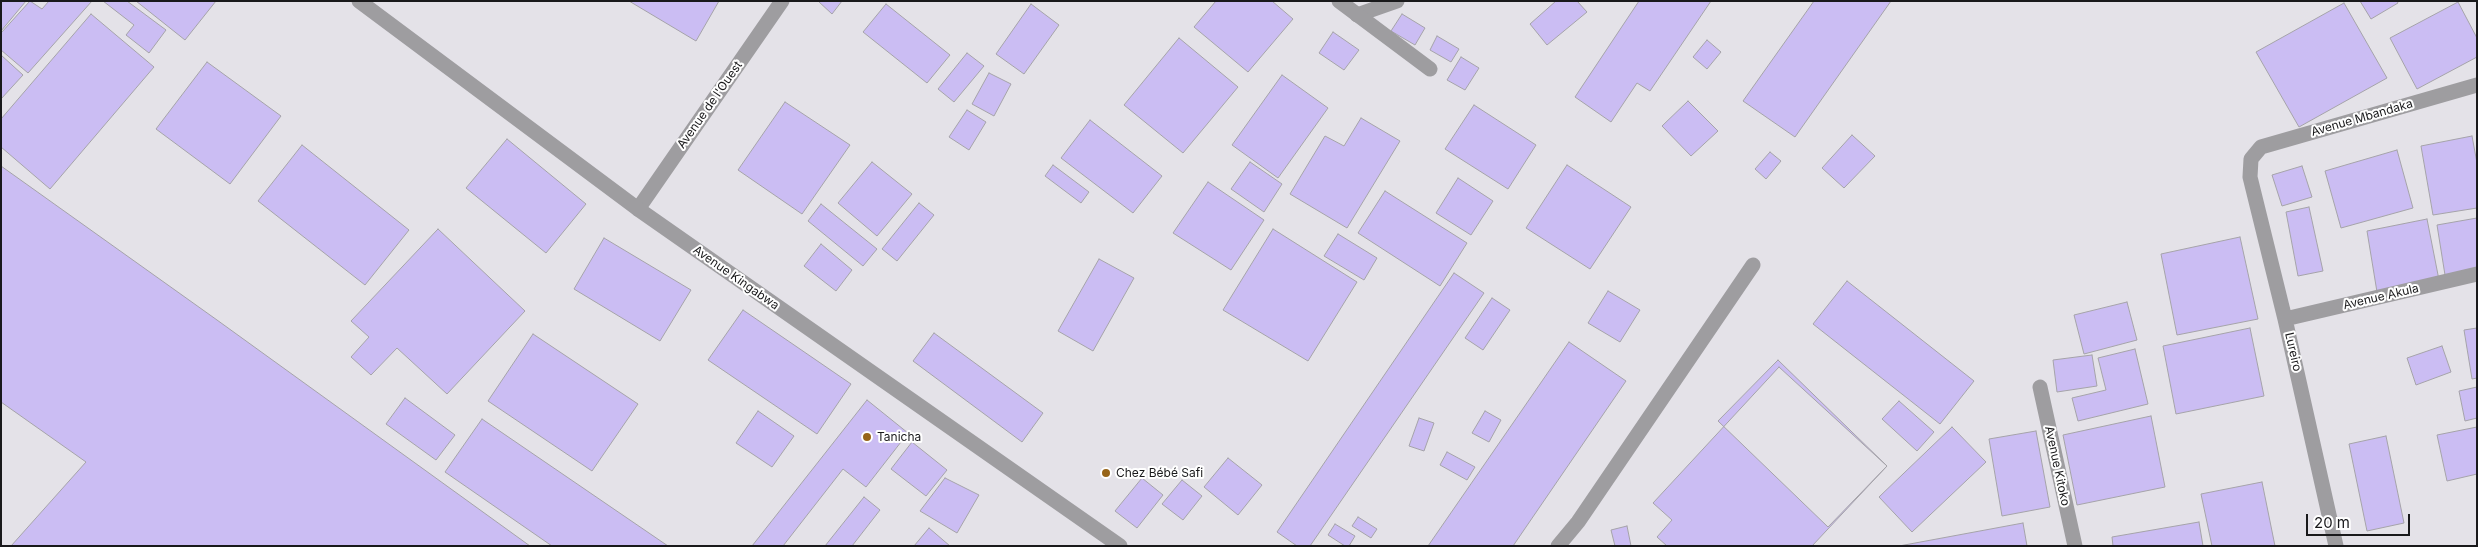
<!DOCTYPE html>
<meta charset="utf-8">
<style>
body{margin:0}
#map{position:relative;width:2478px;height:547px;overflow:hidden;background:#e4e2e8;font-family:Inter,sans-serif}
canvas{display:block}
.frame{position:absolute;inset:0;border:2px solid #19191b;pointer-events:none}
.scale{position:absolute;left:2306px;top:514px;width:104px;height:22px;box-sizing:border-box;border:2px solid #19191b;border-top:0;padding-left:6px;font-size:15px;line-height:18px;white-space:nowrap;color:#19191b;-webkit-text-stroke:4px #fff;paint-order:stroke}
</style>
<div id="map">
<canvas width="2478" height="547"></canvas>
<div class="frame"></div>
<div class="scale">20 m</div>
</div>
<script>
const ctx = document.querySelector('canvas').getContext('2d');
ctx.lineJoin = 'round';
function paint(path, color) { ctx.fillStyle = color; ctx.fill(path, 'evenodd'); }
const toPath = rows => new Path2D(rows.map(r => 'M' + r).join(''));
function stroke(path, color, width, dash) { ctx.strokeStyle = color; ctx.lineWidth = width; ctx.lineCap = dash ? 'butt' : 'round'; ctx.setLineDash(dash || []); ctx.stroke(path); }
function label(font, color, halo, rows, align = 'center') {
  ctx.font = font + ' Inter,sans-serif'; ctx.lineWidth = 4; ctx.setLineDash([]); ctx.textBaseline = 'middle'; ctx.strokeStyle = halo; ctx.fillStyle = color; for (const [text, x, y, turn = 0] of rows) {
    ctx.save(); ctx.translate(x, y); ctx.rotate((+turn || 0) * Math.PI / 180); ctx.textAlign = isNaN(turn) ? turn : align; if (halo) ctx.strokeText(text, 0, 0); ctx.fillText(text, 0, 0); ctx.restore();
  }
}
const building = toPath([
 [1,1,26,1,1,31,1,1],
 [30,1,42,9,49,1,92,1,28,73,1,50,1,33,30,1],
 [103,1,127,1,166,30,149,53,126,35,134,25,103,1],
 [136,1,216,1,185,40,136,1],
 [629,1,719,1,696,41,629,1],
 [818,1,842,1,832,14,818,1],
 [1216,1,1272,1,1293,19,1248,72,1194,27,1216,1],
 [1556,1,1577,1,1587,12,1547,45,1530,24,1556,1],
 [1639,1,1711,1,1650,91,1637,83,1611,122,1575,97,1639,1],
 [1814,1,1891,1,1795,137,1743,101,1814,1],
 [2360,1,2397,1,2398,3,2371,19,2360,1],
 [2458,2,2477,38,2477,57,2417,89,2390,38,2458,2],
 [2344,3,2387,78,2299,127,2256,52,2344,3],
 [886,4,950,55,927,83,863,32,886,4],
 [1031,4,1059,25,1024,74,996,54,1031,4],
 [91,14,154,67,50,189,1,147,1,119,91,14],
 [1402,14,1425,28,1415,45,1391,31,1402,14],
 [1333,32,1359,50,1344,70,1319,53,1333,32],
 [1437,36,1459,49,1451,62,1430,50,1437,36],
 [1179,38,1238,87,1183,153,1124,105,1179,38],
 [1707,40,1721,52,1707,69,1693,57,1707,40],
 [967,53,984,66,954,102,938,89,967,53],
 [1,55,23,75,1,99,1,55],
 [1461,57,1479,68,1465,90,1447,80,1461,57],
 [207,62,281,116,230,184,156,129,207,62],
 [989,73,1011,84,994,116,972,104,989,73],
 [1282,75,1328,108,1278,178,1232,145,1282,75],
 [1688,101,1718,131,1691,156,1662,126,1688,101],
 [785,102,850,145,802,214,738,170,785,102],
 [1474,105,1536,145,1508,189,1445,149,1474,105],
 [967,110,986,122,969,150,949,137,967,110],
 [1361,118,1400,141,1347,228,1290,194,1325,136,1344,146,1361,118],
 [1090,120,1162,176,1133,213,1061,158,1090,120],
 [1852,135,1875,156,1844,188,1822,168,1852,135],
 [2472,136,2477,163,2477,208,2433,215,2421,146,2472,136],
 [507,139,586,204,546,253,466,188,507,139],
 [302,145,409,230,365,285,258,201,302,145],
 [2397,150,2413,208,2341,228,2325,171,2397,150],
 [1770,152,1781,161,1766,179,1755,169,1770,152],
 [872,162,912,194,877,236,838,203,872,162],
 [1250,162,1282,184,1264,212,1231,189,1250,162],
 [1053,165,1089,192,1081,203,1045,176,1053,165],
 [1567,165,1631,207,1590,269,1526,228,1567,165],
 [1,166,217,320,530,546,11,546,86,462,1,402,1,166],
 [2302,166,2312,197,2282,206,2272,175,2302,166],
 [1458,178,1493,201,1471,235,1436,213,1458,178],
 [1208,182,1264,220,1231,270,1173,233,1208,182],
 [1385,191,1467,243,1440,286,1358,233,1385,191],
 [919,203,934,215,897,261,882,249,919,203],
 [821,204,877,249,863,266,808,221,821,204],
 [2309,207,2323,271,2298,276,2286,212,2309,207],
 [2477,218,2477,270,2445,275,2437,225,2477,218],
 [2427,219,2439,280,2377,292,2367,231,2427,219],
 [438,229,525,311,447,394,397,348,371,375,351,357,369,337,351,321,438,229],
 [1273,229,1357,282,1308,361,1223,310,1273,229],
 [1338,234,1377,258,1364,280,1324,256,1338,234],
 [2240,237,2258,319,2177,335,2161,254,2240,237],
 [604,238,691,290,660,341,574,289,604,238],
 [821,244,852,270,836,291,804,266,821,244],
 [1099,259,1134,278,1093,351,1058,331,1099,259],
 [1454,273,1484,293,1310,546,1297,546,1277,532,1454,273],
 [1847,281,1974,381,1940,424,1813,324,1847,281],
 [1608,291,1640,310,1620,342,1588,323,1608,291],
 [1492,298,1510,310,1483,350,1465,338,1492,298],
 [2127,302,2137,340,2084,354,2074,315,2127,302],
 [743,310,851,384,817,434,708,360,743,310],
 [2250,328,2264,396,2176,414,2163,346,2250,328],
 [2477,328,2477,378,2472,379,2464,330,2477,328],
 [934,333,1043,413,1022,442,913,361,934,333],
 [533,334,638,404,592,471,488,401,533,334],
 [1569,342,1626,381,1513,546,1428,546,1569,342],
 [2442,346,2451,372,2416,385,2407,358,2442,346],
 [2135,349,2148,404,2078,421,2072,398,2106,390,2098,358,2135,349],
 [2092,355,2097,386,2057,392,2053,360,2092,355],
 [1778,360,1887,466,1828,527,1718,421,1778,360],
 [1779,367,1887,466,1812,546,1667,546,1657,537,1672,520,1653,503,1779,367],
 [2477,387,2477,418,2465,421,2459,391,2477,387],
 [405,398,455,435,436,460,386,424,405,398],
 [867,400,908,433,866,487,843,469,783,546,752,546,867,400],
 [1899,401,1934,432,1917,451,1882,419,1899,401],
 [758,411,794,436,772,467,736,443,758,411],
 [1485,411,1501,420,1489,442,1472,433,1485,411],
 [2151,416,2165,487,2077,505,2063,435,2151,416],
 [1419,418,1434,423,1424,451,1409,446,1419,418],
 [482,419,668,546,552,546,445,472,482,419],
 [1952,427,1986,462,1912,532,1879,497,1952,427],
 [2477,427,2477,474,2447,481,2437,435,2477,427],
 [2036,431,2050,507,2002,516,1989,439,2036,431],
 [2386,436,2404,523,2367,531,2349,444,2386,436],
 [912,442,947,470,926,496,891,469,912,442],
 [1447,452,1475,467,1467,480,1440,465,1447,452],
 [1228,458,1262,485,1238,515,1204,487,1228,458],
 [945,478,979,495,957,533,920,511,945,478],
 [1142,478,1163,495,1137,528,1115,511,1142,478],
 [1182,480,1202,496,1183,520,1162,504,1182,480],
 [2262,482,2275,546,2212,546,2201,494,2262,482],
 [864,497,880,510,852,546,825,546,864,497],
 [1358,517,1377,529,1371,538,1352,526,1358,517],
 [2199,522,2203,546,2113,546,2112,537,2199,522],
 [2023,523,2027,546,1899,546,2023,523],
 [1335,524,1355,536,1349,546,1345,546,1328,535,1335,524],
 [1627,526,1631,546,1615,546,1611,530,1627,526],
 [929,528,950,546,914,546,929,528]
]);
paint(building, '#cbbdf3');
stroke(building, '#a5a3a9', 1);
stroke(toPath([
 [1357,15,1397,1]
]), '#9e9da0', 15);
stroke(toPath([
 [1339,1,1430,69],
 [638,209,782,1],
 [2285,319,2477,274],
 [2040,387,2075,546],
 [1558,546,1578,522,1753,265],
 [2336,546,2285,319,2250,177,2251,159,2261,147,2477,85]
]), '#9e9da0', 15);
stroke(toPath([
 [359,1,638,209,1120,546]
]), '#9e9da0', 15);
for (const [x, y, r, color] of [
 [867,437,5,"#976418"],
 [1106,473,5,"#976418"]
]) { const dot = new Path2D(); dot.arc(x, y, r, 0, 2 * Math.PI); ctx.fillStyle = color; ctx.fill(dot); stroke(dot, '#fff', 2); }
label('12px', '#19191b', '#fff', [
 ["Avenue de l'Ouest",710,105,-55],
 ["Avenue Mbandaka",2362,118,-16],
 ["Avenue Kingabwa",736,278,35],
 ["Avenue Akula",2381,297,-13],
 ["Lureiro",2293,352,77],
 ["Avenue Kitoko",2057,466,78]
]);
label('12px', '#19191b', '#fff', [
 ["Tanicha",877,437],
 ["Chez Bébé Safi",1116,473]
], 'left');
</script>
